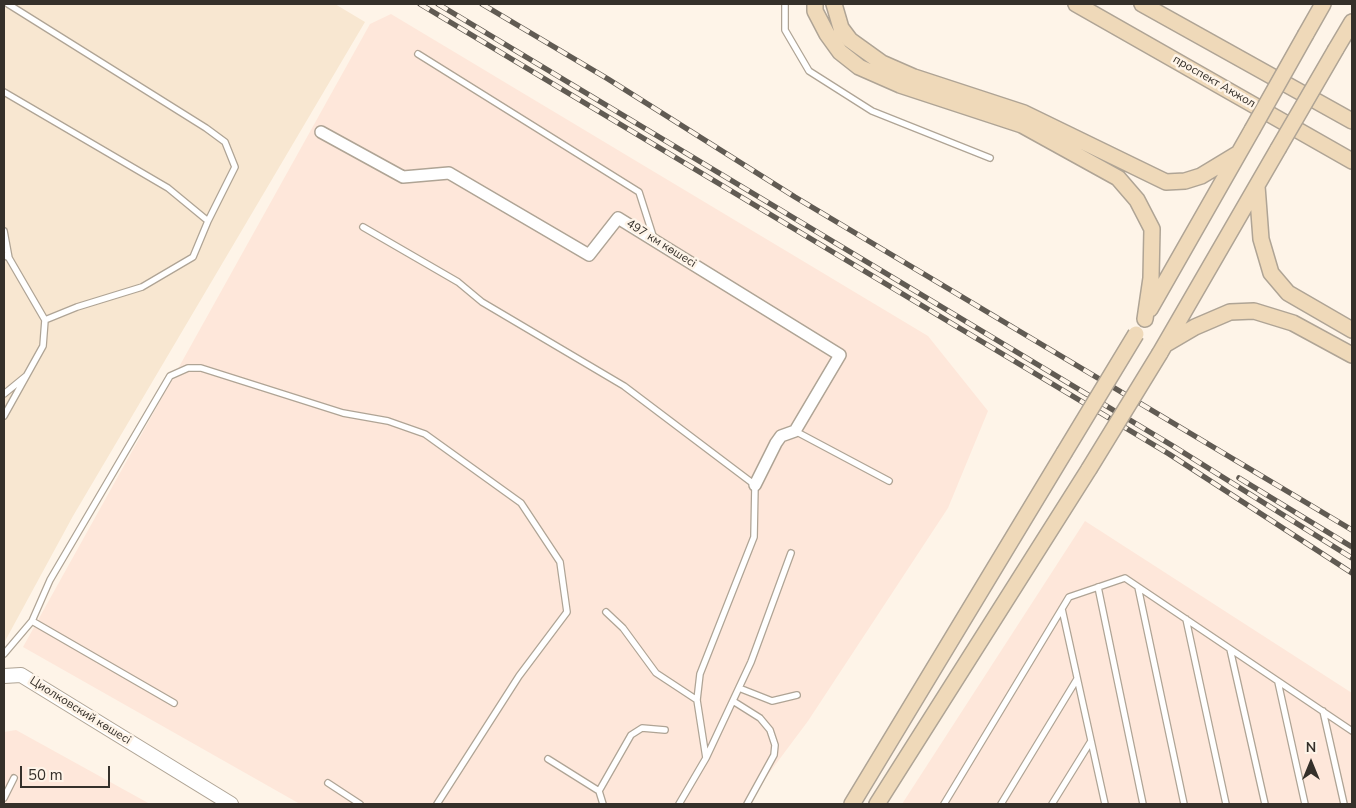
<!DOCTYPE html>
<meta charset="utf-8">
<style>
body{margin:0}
#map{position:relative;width:1356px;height:808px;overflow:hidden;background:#fef4e8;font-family:"Nunito Sans",sans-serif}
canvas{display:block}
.frame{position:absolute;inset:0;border:5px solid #35302a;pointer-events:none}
.north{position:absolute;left:1286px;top:738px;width:50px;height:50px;-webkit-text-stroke:4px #fef4e8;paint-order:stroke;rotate:0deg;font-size:14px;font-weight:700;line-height:20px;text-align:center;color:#35302a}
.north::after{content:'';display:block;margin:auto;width:18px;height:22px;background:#35302a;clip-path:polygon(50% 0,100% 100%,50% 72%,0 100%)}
.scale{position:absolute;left:20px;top:766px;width:90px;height:22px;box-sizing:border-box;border:2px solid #35302a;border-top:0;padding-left:6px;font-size:15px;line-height:18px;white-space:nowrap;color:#35302a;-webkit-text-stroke:4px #fef4e8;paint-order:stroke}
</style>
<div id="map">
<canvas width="1356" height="808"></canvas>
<div class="frame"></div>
<div class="north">N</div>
<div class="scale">50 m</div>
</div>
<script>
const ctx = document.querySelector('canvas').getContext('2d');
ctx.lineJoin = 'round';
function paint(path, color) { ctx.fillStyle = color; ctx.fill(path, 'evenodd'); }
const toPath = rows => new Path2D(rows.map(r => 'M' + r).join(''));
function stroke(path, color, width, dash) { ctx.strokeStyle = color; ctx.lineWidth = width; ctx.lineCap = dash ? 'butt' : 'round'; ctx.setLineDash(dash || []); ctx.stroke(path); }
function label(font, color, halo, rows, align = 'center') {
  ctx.font = font + ' "Nunito Sans",sans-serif'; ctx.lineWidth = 5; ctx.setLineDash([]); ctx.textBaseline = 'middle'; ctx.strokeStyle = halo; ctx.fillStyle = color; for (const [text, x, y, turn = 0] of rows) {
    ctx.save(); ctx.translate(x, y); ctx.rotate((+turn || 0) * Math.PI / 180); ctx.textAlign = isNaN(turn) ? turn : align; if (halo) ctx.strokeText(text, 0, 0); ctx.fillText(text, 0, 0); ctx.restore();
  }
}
paint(toPath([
 [4,4,335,4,365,22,73,516,4,643]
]), '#f8e7d1');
paint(toPath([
 [391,14,928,336,988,411,948,508,808,721,746,804,300,804,23,647,370,24],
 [1085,521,1352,693,1352,804,902,804],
 [16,730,150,804,4,804,4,732]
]), '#fee7da');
const service = toPath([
 [8,4,206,128,225,142,235,167,208,221],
 [785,4,785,30,809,71,872,111,990,158],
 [418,54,639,192,654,239],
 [4,92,168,188,208,221,193,257,142,287,77,307,45,320],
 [363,227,458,282,482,302,624,386,755,485,754,537,700,674,697,700,706,758,679,804],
 [4,231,9,258],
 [4,255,9,258,45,320,43,346,4,416],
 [4,394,26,376],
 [795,431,889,481],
 [1098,587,1143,804],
 [1138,587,1184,804],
 [1062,609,1105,804],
 [606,612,623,628,656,673,697,700],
 [1186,619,1226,804],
 [32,621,174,703],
 [1230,649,1265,804],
 [4,654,32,621,50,580,170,376,188,368,201,368,343,413,388,421,425,434,521,503,560,562,567,612,519,676,437,804],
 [1278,682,1305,804],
 [739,688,772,701,797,695],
 [733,701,760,718,770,730,775,745,774,755,747,804],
 [1323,711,1344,804],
 [706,758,751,662,791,553],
 [548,759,599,791,603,804],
 [328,783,360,804],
 [599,791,631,735,642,728,665,730],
 [4,798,14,778],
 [944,804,1069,597,1125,578,1352,731],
 [1001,804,1077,679],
 [1052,804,1091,741]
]);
const minor = toPath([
 [321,132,403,177,449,173,589,255,618,218,840,355,795,431,781,436,776,443,755,485]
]);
const tertiary = toPath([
 [4,676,21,675,231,804]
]);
const secondary = toPath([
 [815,4,815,11,827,34,840,52,859,67,900,85,1022,125,1118,178,1137,200,1152,229,1151,278,1145,319],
 [834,4,841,28,850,40,882,63,914,77,1024,113,1166,182,1185,181,1201,176,1239,153],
 [1076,4,1352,161],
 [1142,4,1352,121],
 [1306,34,1323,4],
 [1336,49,1352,22],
 [1257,186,1261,239,1271,273,1288,293,1352,330],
 [1150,309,1252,130],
 [1166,344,1195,327,1230,312,1254,311,1293,323,1352,355],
 [1160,353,1278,149],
 [852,804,1064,453],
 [877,804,1089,469]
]);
stroke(service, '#afa495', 8);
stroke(minor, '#afa495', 14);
stroke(tertiary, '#afa495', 16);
stroke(secondary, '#afa495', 18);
stroke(service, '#fff', 5.5);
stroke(minor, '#fff', 11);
stroke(tertiary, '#fff', 14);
stroke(secondary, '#efd9b9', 15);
const rail = toPath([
 [420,4,1169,454,1352,573],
 [438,4,1173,446,1352,558],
 [482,4,608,79,795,197,1352,530],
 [1239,478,1352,547]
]);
stroke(rail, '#615b53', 5.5);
stroke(rail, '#fef4e8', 4, [11]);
const secondaryBridge = toPath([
 [1252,130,1306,34],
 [1278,149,1336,49],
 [1064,453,1136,334],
 [1089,469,1160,353]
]);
stroke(secondaryBridge, '#afa495', 18, []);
stroke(secondaryBridge, '#efd9b9', 15);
label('12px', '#35302a', '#fef4e8', [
 ["проспект Акжол",1214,82,30],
 ["497 км көшесі",661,244,32],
 ["Циолковский көшесі",80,711,32]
]);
</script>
